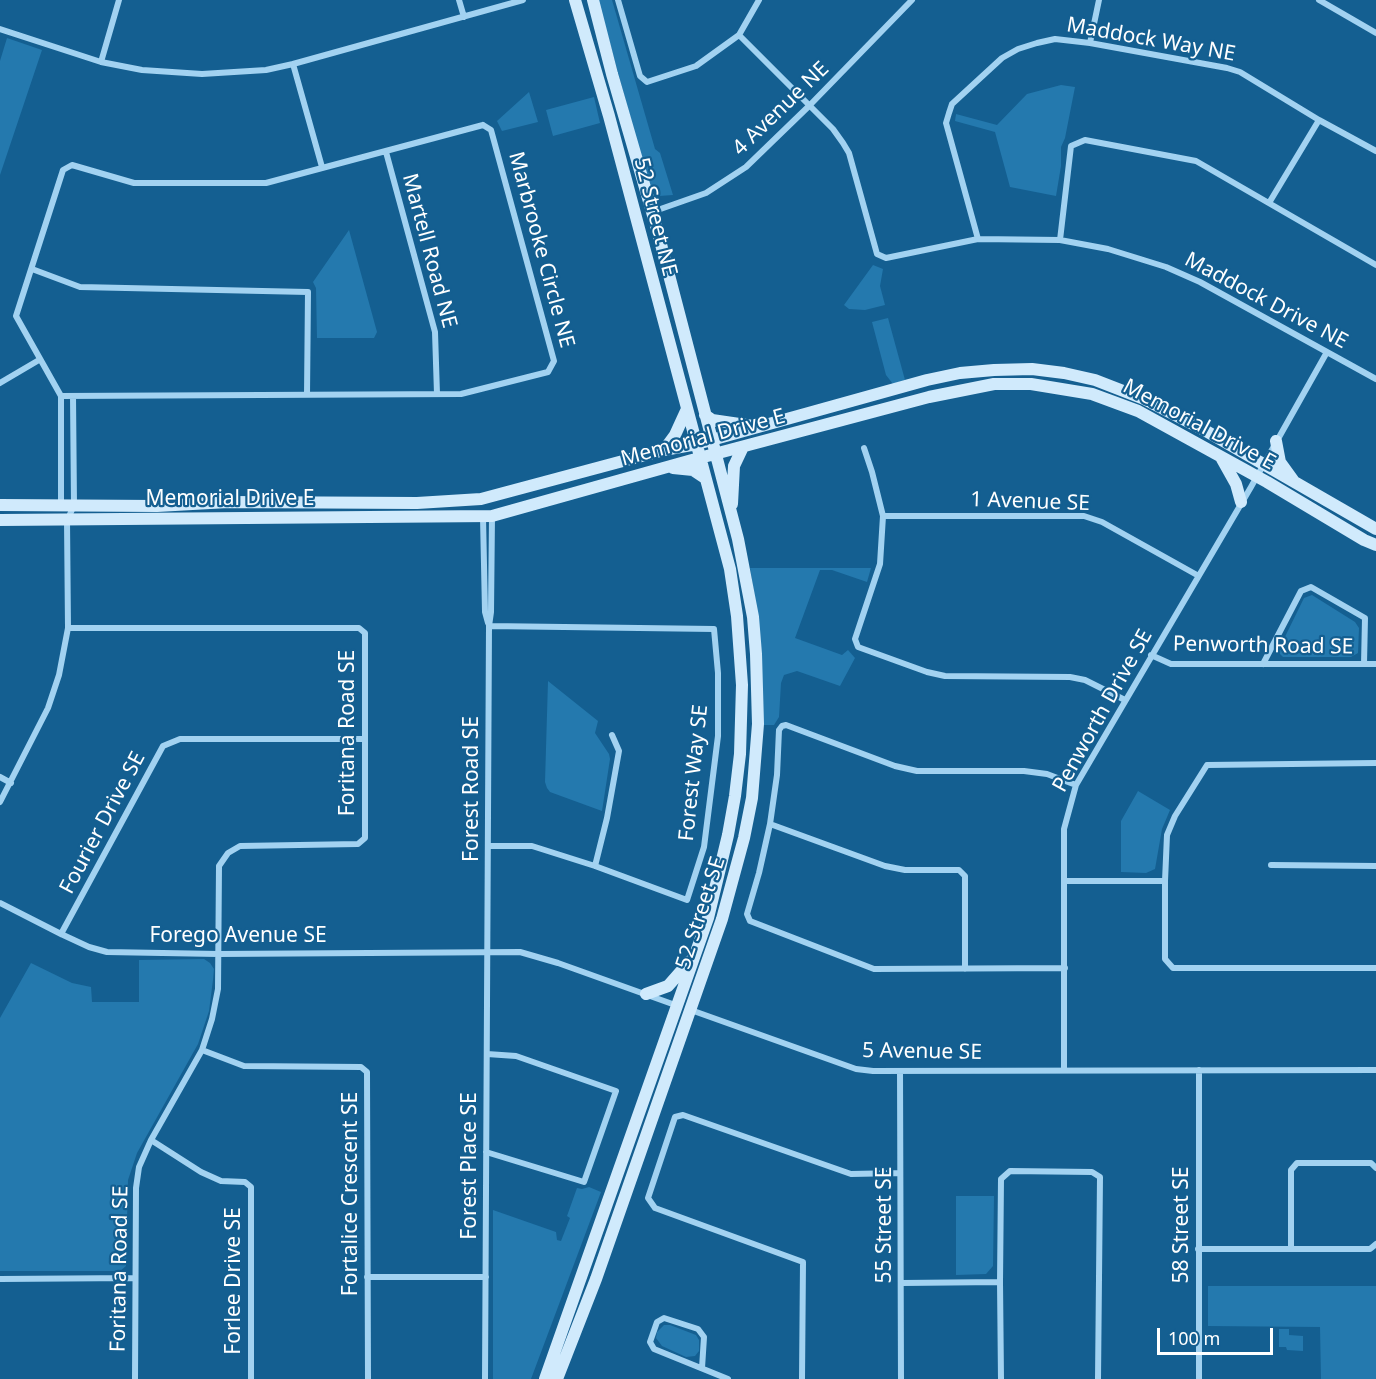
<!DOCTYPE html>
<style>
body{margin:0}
#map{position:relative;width:1376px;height:1379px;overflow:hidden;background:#145f91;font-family:"Noto Sans",sans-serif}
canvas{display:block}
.scale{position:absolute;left:1157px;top:1328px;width:116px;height:27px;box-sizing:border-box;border:3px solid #fff;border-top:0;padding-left:8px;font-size:18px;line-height:21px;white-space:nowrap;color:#fff;-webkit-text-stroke:4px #145f91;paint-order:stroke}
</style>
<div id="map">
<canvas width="1376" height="1379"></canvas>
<div class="scale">100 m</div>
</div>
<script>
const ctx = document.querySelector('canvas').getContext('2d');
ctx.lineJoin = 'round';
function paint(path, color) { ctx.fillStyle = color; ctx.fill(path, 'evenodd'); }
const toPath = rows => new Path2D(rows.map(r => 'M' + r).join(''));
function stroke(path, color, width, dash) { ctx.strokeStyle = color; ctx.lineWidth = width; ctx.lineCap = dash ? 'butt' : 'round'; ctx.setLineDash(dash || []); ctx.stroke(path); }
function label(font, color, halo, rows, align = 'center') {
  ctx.font = font + ' "Noto Sans",sans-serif'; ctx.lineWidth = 4.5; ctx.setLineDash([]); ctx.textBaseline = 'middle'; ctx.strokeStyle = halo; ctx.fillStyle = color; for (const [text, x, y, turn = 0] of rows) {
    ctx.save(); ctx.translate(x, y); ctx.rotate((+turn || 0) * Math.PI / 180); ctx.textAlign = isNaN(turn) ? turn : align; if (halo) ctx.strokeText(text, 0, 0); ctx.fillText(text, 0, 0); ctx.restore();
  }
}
paint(toPath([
 [598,0,612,0,655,149,660,153,673,195,659,196,649,185],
 [7,38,42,50,0,175,0,61],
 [1061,85,1075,87,1065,138,1061,147,1061,166,1056,196,1010,187,995,132,955,121,956,114,997,125,1027,94],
 [529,92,538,122,502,131,497,121],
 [594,97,600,123,553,136,546,110],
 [349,230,377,332,374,338,317,338,316,288,313,282],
 [873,265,883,269,880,286,885,305,865,310,849,309,844,305],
 [888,318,905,380,893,384,886,375,872,322],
 [750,568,871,568,867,582,832,570,820,570,795,638,842,655,848,650,855,658,840,686,797,671,784,675,781,683,779,717,774,725,762,725,758,618],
 [1312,595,1355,622,1359,628,1358,653,1351,657,1283,657,1279,653,1279,649,1304,598],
 [548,681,598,721,595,733,609,754,610,759,602,811,550,792,547,788,545,782],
 [1138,791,1170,810,1162,829,1155,869,1146,873,1121,872,1121,821],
 [204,959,210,963,214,969,213,980,209,1011,198,1044,137,1153,128,1180,126,1266,120,1271,0,1271,0,1018,31,963,72,983,91,987,92,1002,139,1002,139,960],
 [589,1187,601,1192,531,1379,493,1379,493,1210,556,1232,557,1240,561,1241,570,1218,567,1216,577,1188,582,1189],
 [956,1196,994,1196,993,1266,986,1274,956,1275],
 [1208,1286,1376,1286,1376,1379,1321,1379,1320,1327,1208,1326],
 [664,1325,670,1325,696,1335,699,1340,699,1351,695,1356,686,1357,662,1346,656,1338,657,1332],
 [1279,1329,1289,1329,1289,1335,1303,1336,1303,1351,1287,1350,1286,1347,1279,1347]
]), '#2479ae');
stroke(toPath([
 [459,0,464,17],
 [618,0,640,76,647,82,696,66,739,35,759,0],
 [1319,0,1376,33],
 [0,29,101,62,142,70,202,74,266,70,293,64,523,0],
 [739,35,833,129,843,143,849,153,877,254,886,258,978,239,1060,240,1108,249,1166,267,1200,282,1376,379],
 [1090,43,1099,0],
 [101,62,119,0],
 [293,64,322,167],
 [483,125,491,130,554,361,548,372,461,394,61,396,16,316,63,170,72,165,134,183,266,183,483,125],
 [386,152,435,332,437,394],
 [1269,203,1319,120],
 [652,212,706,193,746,167,809,106,912,0],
 [978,239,946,123,949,113,952,104,1002,58,1018,49,1037,43,1055,39,1090,43,1227,68,1240,72,1319,120,1376,151],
 [1060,240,1071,146,1085,140,1196,161,1376,265],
 [32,269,80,287,308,292,307,395],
 [0,383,39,360],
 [61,396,61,505],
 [864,448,872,472,883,516,880,564,855,639,858,647,927,672,945,676,1070,677,1085,680,1125,700],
 [883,516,1084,516,1102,522,1197,575],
 [483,517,485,612,488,623],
 [68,519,74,505,73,396],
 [68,628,359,628,365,633,365,838,358,844,240,846,228,853,219,866,218,989,212,1019,202,1050,151,1140,139,1167,136,1188,135,1379],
 [1151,655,1171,664,1376,664],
 [1263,664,1301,591,1311,587,1365,618,1364,664],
 [1376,763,1207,765,1175,816,1167,835,1165,881,1165,959,1173,968,1376,968],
 [0,777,11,783],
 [0,802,48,708,59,675,68,628,67,520],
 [770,824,885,866,905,870,959,870,965,876,965,969],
 [488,846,532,846,595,866,687,900,704,847,718,736,718,673,714,629,489,626],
 [1271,865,1376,866],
 [595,866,607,818,619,751,612,735],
 [1064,881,1165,881],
 [0,903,61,934,89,947,107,952,218,954,520,952,558,963,678,1006],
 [61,934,163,746,180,739,364,739],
 [1065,968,874,969,750,921,747,914,759,873,770,824,777,775,779,730,782,726,786,725,895,766,917,771,1024,771,1047,774,1076,785],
 [688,1009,856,1069,873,1071,1376,1070],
 [202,1050,244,1066,361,1067,367,1072,368,1379],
 [1064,1070,1064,829,1076,785,1251,487,1327,352],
 [1199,1070,1199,1379],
 [900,1071,901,1379],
 [151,1140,201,1172,221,1181,245,1182,251,1187,251,1379],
 [486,1152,584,1182,616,1091,516,1056,487,1054],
 [1198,1249,1370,1249,1376,1244],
 [1291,1249,1291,1170,1297,1163,1371,1163,1376,1168],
 [367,1277,486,1277],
 [0,1279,134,1278],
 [902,1283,1000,1282],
 [702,1368,704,1337,698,1329,664,1318,657,1322,650,1342,654,1349,728,1379],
 [485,1379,489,626,491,612,492,516],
 [802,1379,803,1262,655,1208,648,1198,675,1117,683,1115,851,1174,900,1173],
 [1001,1379,1000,1282,1001,1179,1010,1171,1092,1172,1100,1177,1098,1379]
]), '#a2d2f1', 6);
stroke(toPath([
 [705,415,712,420,753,426],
 [1276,441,1280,462,1293,480],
 [664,450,675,435,686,411],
 [1222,459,1236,484,1241,502],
 [673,468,693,470,705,478],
 [732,504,734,466,743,447],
 [0,505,157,506,228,502,417,503,481,499,664,450,697,444,927,380,960,373,994,370,1032,369,1064,373,1095,380,1144,399,1206,431,1376,529],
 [0,520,492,516,692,460,929,397,994,384,1031,384,1092,394,1138,411,1267,482,1364,540,1376,545],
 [646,994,668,986,690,961],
 [545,1379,708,918,728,835,735,796,740,754,742,685,737,616,730,569,609,116,575,0],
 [557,1379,596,1279,722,919,744,838,752,798,758,724,756,654,753,617,738,539,657,229,612,74,593,0]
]), '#d0eafc', 12);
label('21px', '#fff', '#145f91', [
 ["Maddock Way NE",1151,40,10],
 ["4 Avenue NE",781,109,-44],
 ["52 Street NE",655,217,76],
 ["Marbrooke Circle NE",541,250,75],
 ["Martell Road NE",429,251,75],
 ["Maddock Drive NE",1266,301,28],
 ["Memorial Drive E",1199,425,28],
 ["Memorial Drive E",703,438,-15],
 ["Memorial Drive E",230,499],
 ["1 Avenue SE",1030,502,2],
 ["Penworth Road SE",1263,646,1],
 ["Penworth Drive SE",1103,711,-61],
 ["Foritana Road SE",348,733,-90],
 ["Forest Way SE",694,773,-84],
 ["Forest Road SE",472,789,-90],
 ["Fourier Drive SE",103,823,-62],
 ["52 Street SE",701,913,-72],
 ["Forego Avenue SE",238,936],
 ["5 Avenue SE",922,1052,1],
 ["Forest Place SE",470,1166,-90],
 ["Fortalice Crescent SE",351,1194,-90],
 ["55 Street SE",885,1225,-90],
 ["58 Street SE",1182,1225,-90],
 ["Foritana Road SE",120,1269,-89],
 ["Forlee Drive SE",234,1281,-90]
]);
</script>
